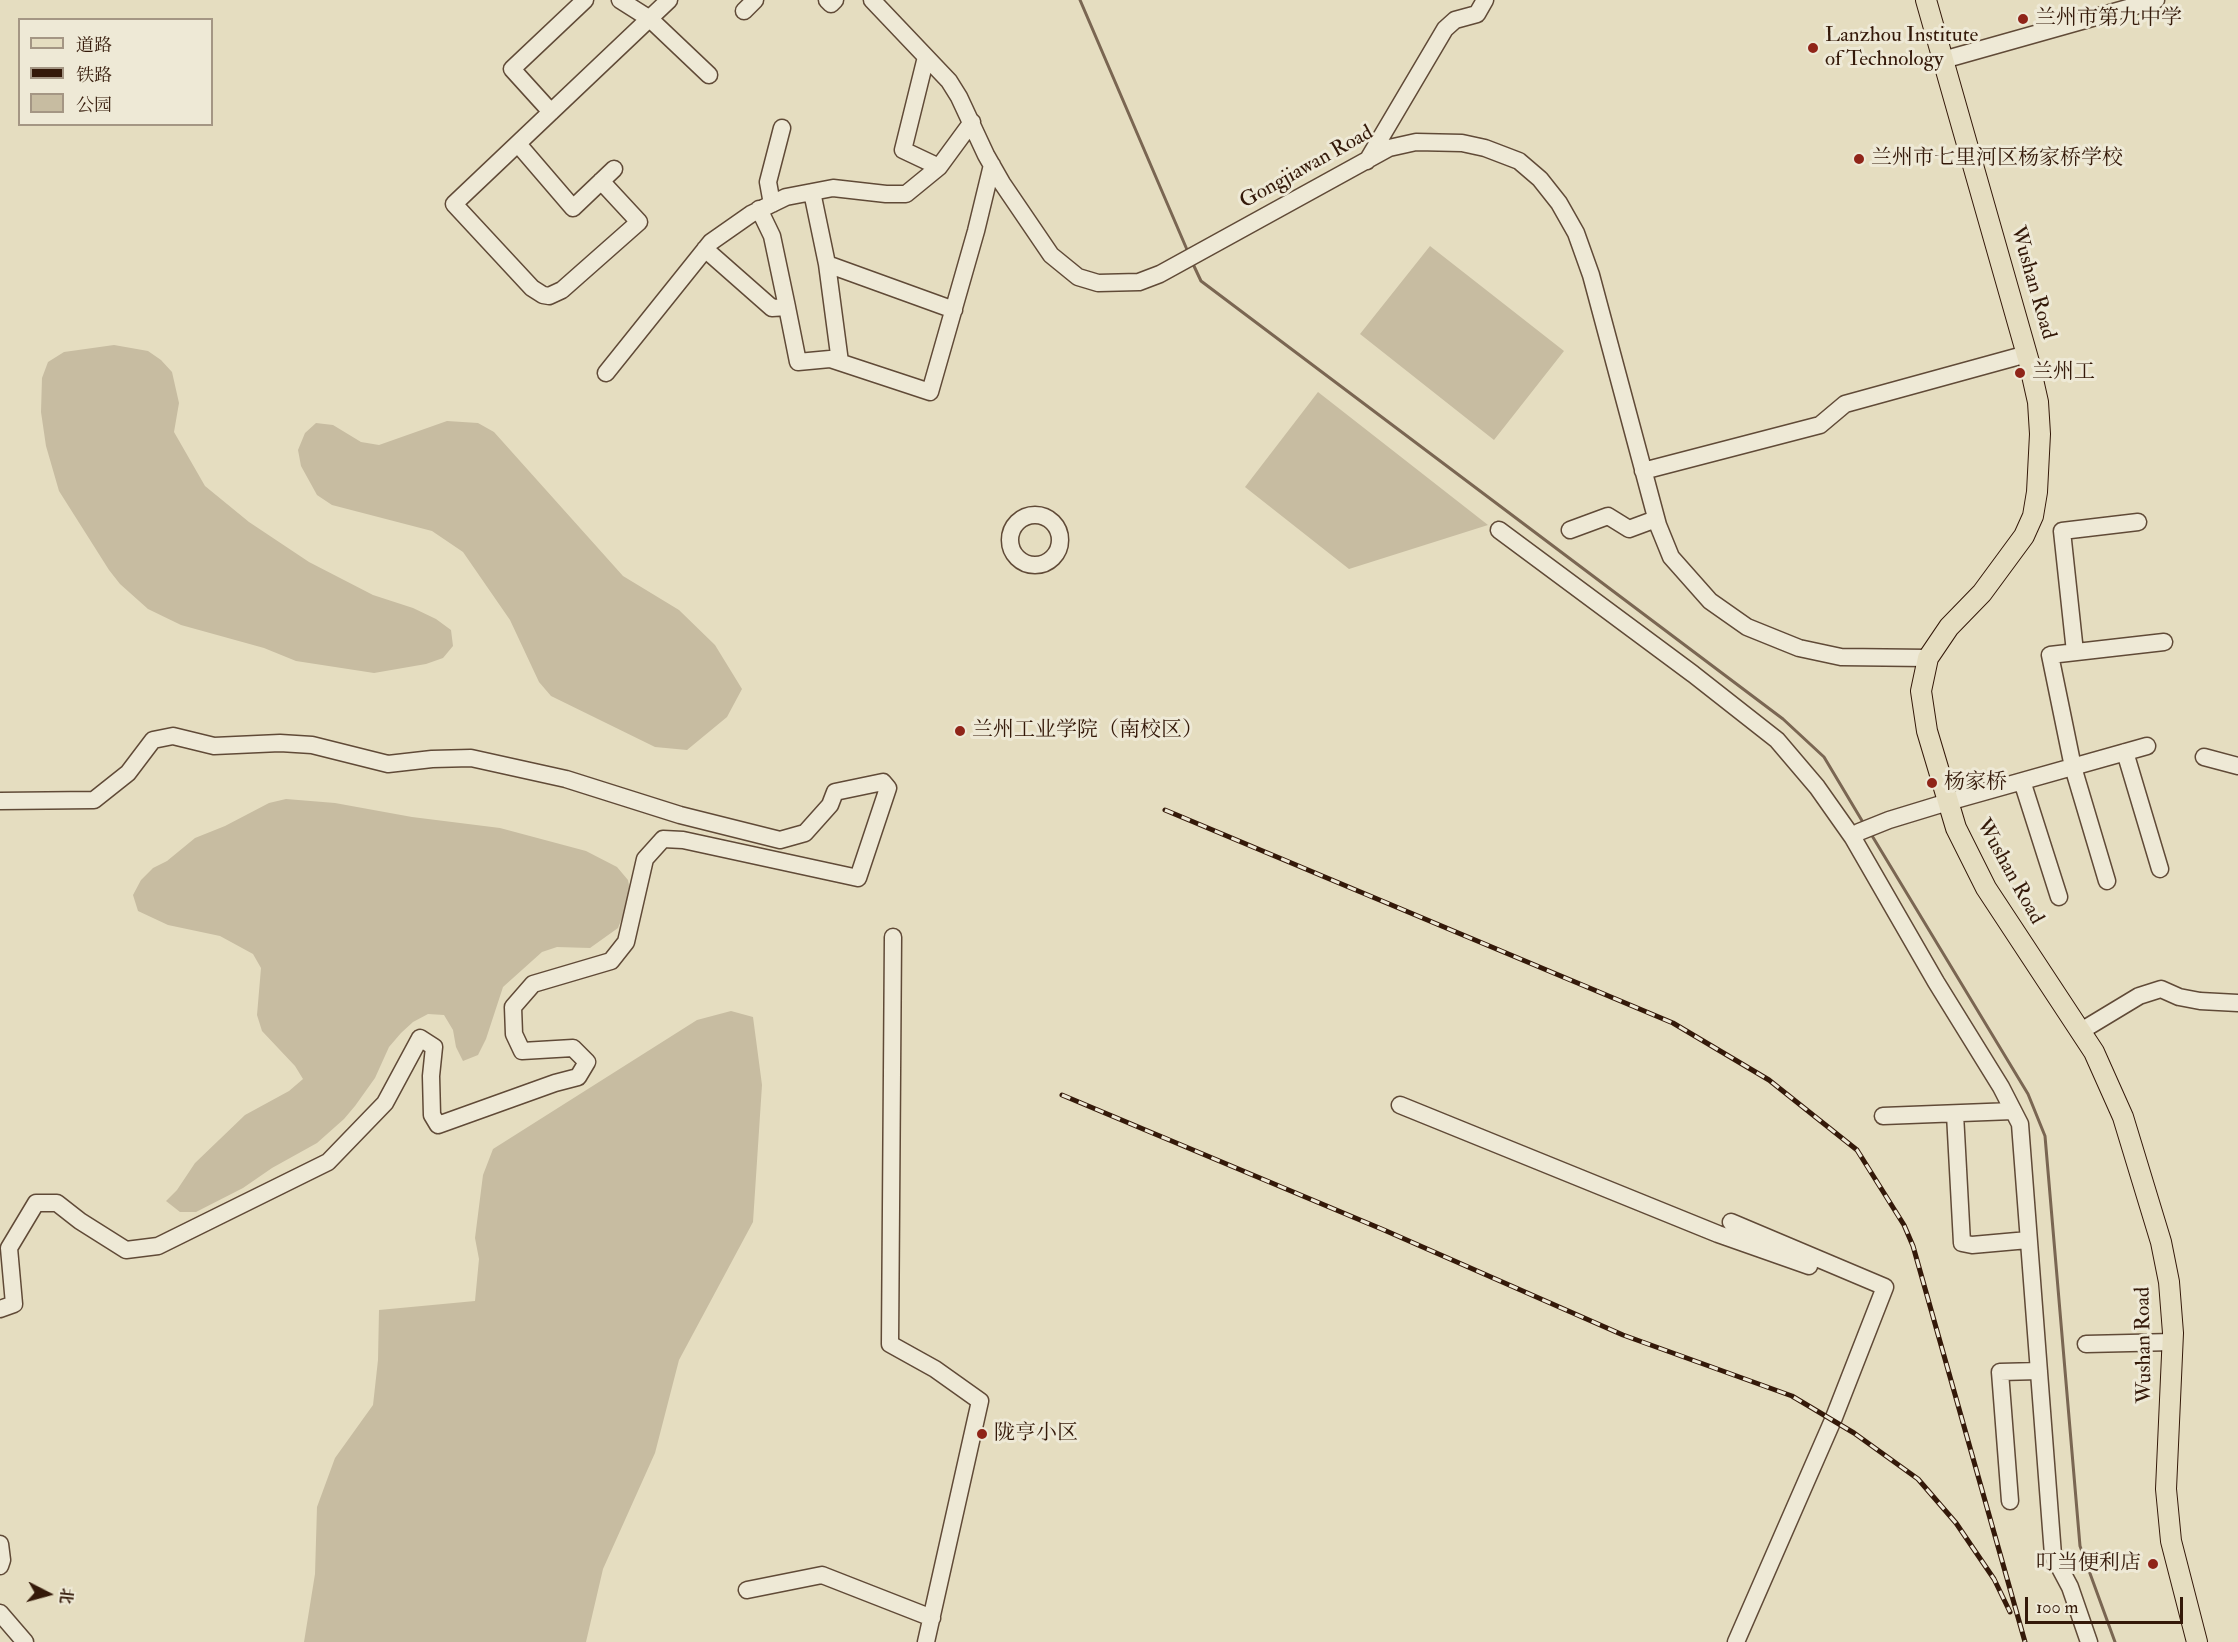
<!DOCTYPE html>
<meta charset="utf-8">
<style>
body{margin:0}
#map{position:relative;width:2238px;height:1642px;overflow:hidden;background:#e5ddc0;font-family:"IM FELL Double Pica","Noto Serif SC",serif}
canvas{display:block}
.legend{position:absolute;left:18px;top:18px;width:195px;height:108px;box-sizing:border-box;background:#eee9d6;border:2px solid #a49684;margin:0;padding:8px 10px;list-style:none;font-size:18px;color:#341909}
.legend li{display:flex;align-items:center;gap:12px;height:30px}
.legend b{width:30px;border:2px solid #a49684}
.north{position:absolute;left:18px;top:1564px;width:60px;height:60px;-webkit-text-stroke:4px #eee9d6;paint-order:stroke;rotate:96deg;font-size:16px;font-weight:700;line-height:24px;text-align:center;color:#341909}
.north::after{content:'';display:block;margin:auto;width:21px;height:27px;background:#341909;clip-path:polygon(50% 0,100% 100%,50% 72%,0 100%)}
.scale{position:absolute;left:2025px;top:1597px;width:158px;height:27px;box-sizing:border-box;border:3px solid #341909;border-top:0;padding-left:8px;font-size:18px;line-height:21px;white-space:nowrap;color:#341909;-webkit-text-stroke:4px #eee9d6;paint-order:stroke}
</style>
<div id="map">
<canvas width="2238" height="1642"></canvas>
<ul class="legend">
<li><b style="height:8px;background:#e5ddc0"></b>道路</li>
<li><b style="height:8px;background:#341909"></b>铁路</li>
<li><b style="height:16px;background:#c7bca1"></b>公园</li>
</ul>
<div class="north">北</div>
<div class="scale">100 m</div>
</div>
<script>
const ctx = document.querySelector('canvas').getContext('2d');
ctx.lineJoin = 'round';
function paint(path, color) { ctx.fillStyle = color; ctx.fill(path, 'evenodd'); }
const toPath = rows => new Path2D(rows.map(r => 'M' + r).join(''));
function stroke(path, color, width, dash) { ctx.strokeStyle = color; ctx.lineWidth = width; ctx.lineCap = dash ? 'butt' : 'round'; ctx.setLineDash(dash || []); ctx.stroke(path); }
function label(font, color, halo, rows, align = 'center') {
  ctx.font = font + ' "IM FELL Double Pica","Noto Serif SC",serif'; ctx.lineWidth = 6; ctx.setLineDash([]); ctx.textBaseline = 'middle'; ctx.strokeStyle = halo; ctx.fillStyle = color; for (const [text, x, y, turn = 0] of rows) {
    ctx.save(); ctx.translate(x, y); ctx.rotate((+turn || 0) * Math.PI / 180); ctx.textAlign = isNaN(turn) ? turn : align; if (halo) ctx.strokeText(text, 0, 0); ctx.fillText(text, 0, 0); ctx.restore();
  }
}
paint(toPath([
 [1430,246,1564,351,1494,440,1360,334],
 [114,345,148,351,161,360,172,372,179,403,174,432,205,486,249,522,309,562,373,595,413,608,436,619,451,630,453,646,443,658,426,664,374,673,296,661,264,648,181,625,148,609,120,584,109,570,59,491,46,446,41,412,42,378,48,362,64,352],
 [1318,392,1488,525,1349,569,1245,487],
 [447,421,478,423,494,432,623,576,679,610,715,645,742,689,727,717,687,750,655,747,551,696,539,682,510,620,463,552,432,531,332,505,317,495,301,466,298,450,305,433,316,423,333,425,361,442,379,445],
 [286,799,335,803,412,817,500,828,586,851,617,867,628,880,631,895,618,928,590,948,557,947,542,952,503,987,486,1039,478,1055,463,1061,456,1047,453,1030,444,1015,428,1014,413,1022,401,1033,389,1047,375,1078,355,1106,344,1119,317,1143,272,1168,243,1188,196,1212,180,1212,166,1201,177,1190,195,1163,245,1115,289,1091,303,1079,295,1066,262,1031,257,1015,261,968,253,954,220,936,168,925,138,911,133,895,141,880,153,868,167,861,195,838,225,826,269,803],
 [731,1011,753,1017,762,1085,753,1222,679,1360,655,1453,603,1569,586,1642,304,1642,315,1574,317,1507,335,1458,373,1405,378,1360,379,1310,475,1301,479,1259,475,1238,483,1175,493,1149,697,1020]
]), '#c7bca1');
stroke(toPath([
 [1080,0,1188,252],
 [1193,264,1201,281,1783,719,1824,757,1864,824],
 [1871,834,2028,1094,2045,1136,2080,1546,2115,1642]
]), '#7a6652', 3);
const minor = toPath([
 [620,0,650,19,709,75],
 [827,0,831,4,835,0],
 [872,0,949,81,959,97,986,155,1002,183,1051,255,1078,277,1098,283,1139,282,1160,274,1389,148,1416,142,1462,143,1485,148,1519,161,1540,179,1559,203,1576,233,1591,275,1658,525,1671,557,1710,601,1747,627,1799,648,1841,657,1928,658],
 [744,11,755,0],
 [926,57,903,150,939,167],
 [1943,60,2156,0],
 [551,112,512,69,585,0],
 [518,144,573,208,614,169],
 [1367,161,1445,29,1455,20,1477,14,1485,0],
 [601,181,639,222,562,290,549,296,543,295,532,288,454,204,669,0],
 [812,192,827,264,840,362],
 [772,204,768,182,782,128],
 [705,249,772,308,787,307,772,236,759,209],
 [827,264,954,310],
 [787,307,798,362,830,359,930,392,976,231,992,165],
 [606,373,711,242,751,214,786,197,833,188,886,194,906,194,939,167,972,122],
 [1643,471,1820,425,1845,404,2027,354],
 '1010 540a25 25 0 1 1 50 0a25 25 0 1 1-50 0Z',
 [1499,530,1693,674,1777,740,1817,787,1853,838,1859,832,1889,820,1948,802,2147,746],
 [1570,530,1608,516,1629,529,1656,519],
 [2075,652,2062,531,2138,522],
 [2125,752,2160,869],
 [2204,757,2238,766],
 [2022,781,2059,897],
 [0,801,94,800,128,773,153,740,173,736,214,746,280,743,312,745,388,764,432,759,471,758,566,779,680,815,780,840,805,833,830,805,835,792,883,782,888,788,858,878,683,840,663,839,645,859,626,942,611,961,533,984,513,1007,514,1034,522,1051,573,1048,587,1062,578,1077,555,1083,438,1125,432,1115,431,1076,434,1047,420,1038,385,1103,328,1162,158,1246,126,1250,80,1221,57,1203,36,1203,9,1248,14,1304,0,1309],
 [1853,838,1936,982,2001,1087,2020,1124,2053,1555,2070,1587,2089,1642],
 [2107,881,2073,767,2050,655,2164,642],
 [893,937,890,1344,935,1369,980,1401,926,1642],
 [2081,1031,2139,996,2161,989,2179,997,2200,1001,2238,1003],
 [1400,1105,1718,1234,1809,1266],
 [1955,1114,1962,1243,1972,1245,2028,1240],
 [1883,1116,2013,1111],
 [1731,1222,1885,1287,1833,1420,1736,1642],
 [2086,1344,2173,1342],
 [2010,1501,2000,1372,2039,1371],
 [0,1544,2,1560,0,1566],
 [747,1590,822,1575,932,1618],
 [0,1613,25,1642]
]);
const major = toPath([
 [1926,0,2029,362,2038,402,2040,434,2037,492,2033,516,2024,536,1982,593,1949,627,1928,658,1921,691,1927,731,1956,828,1986,888,2094,1052,2123,1117,2161,1242,2169,1282,2173,1333,2166,1489,2171,1541,2197,1642]
]);
stroke(minor, '#604a37', 19);
stroke(major, '#341909', 22);
stroke(minor, '#eee9d6', 16);
stroke(major, '#e5ddc0', 20);
const rail = toPath([
 [1165,810,1673,1023,1769,1080,1857,1150,1904,1225,1913,1246,2025,1642],
 [1062,1095,1384,1230,1623,1335,1792,1396,1854,1433,1918,1479,1956,1523,1994,1579,2010,1612]
]);
stroke(rail, '#341909', 5);
stroke(rail, '#eee9d6', 3, [9]);
for (const [x, y, r, color] of [
 [2023,19,6,"#8f2418"],
 [1813,48,6,"#8f2418"],
 [1859,159,6,"#8f2418"],
 [2020,373,6,"#8f2418"],
 [960,731,6,"#8f2418"],
 [1932,783,6,"#8f2418"],
 [982,1434,6,"#8f2418"],
 [2153,1564,6,"#8f2418"]
]) { const dot = new Path2D(); dot.arc(x, y, r, 0, 2 * Math.PI); ctx.fillStyle = color; ctx.fill(dot); stroke(dot, '#eee9d6', 2); }
label('21px', '#341909', '#eee9d6', [
 ["兰州市第九中学",2035,19],
 ["Lanzhou Institute",1825,36],
 ["of Technology",1825,60],
 ["兰州市七里河区杨家桥学校",1871,159],
 ["兰州工",2032,373],
 ["兰州工业学院（南校区）",972,731],
 ["杨家桥",1944,783],
 ["陇亨小区",994,1434],
 ["叮当便利店",2141,1564,"right"]
], 'left');
label('21px', '#341909', '#eee9d6', [
 ["Gongjiawan Road",1307,168,-29],
 ["Wushan Road",2032,283,74],
 ["Wushan Road",2009,872,61],
 ["Wushan Road",2145,1345,-91]
]);
</script>
